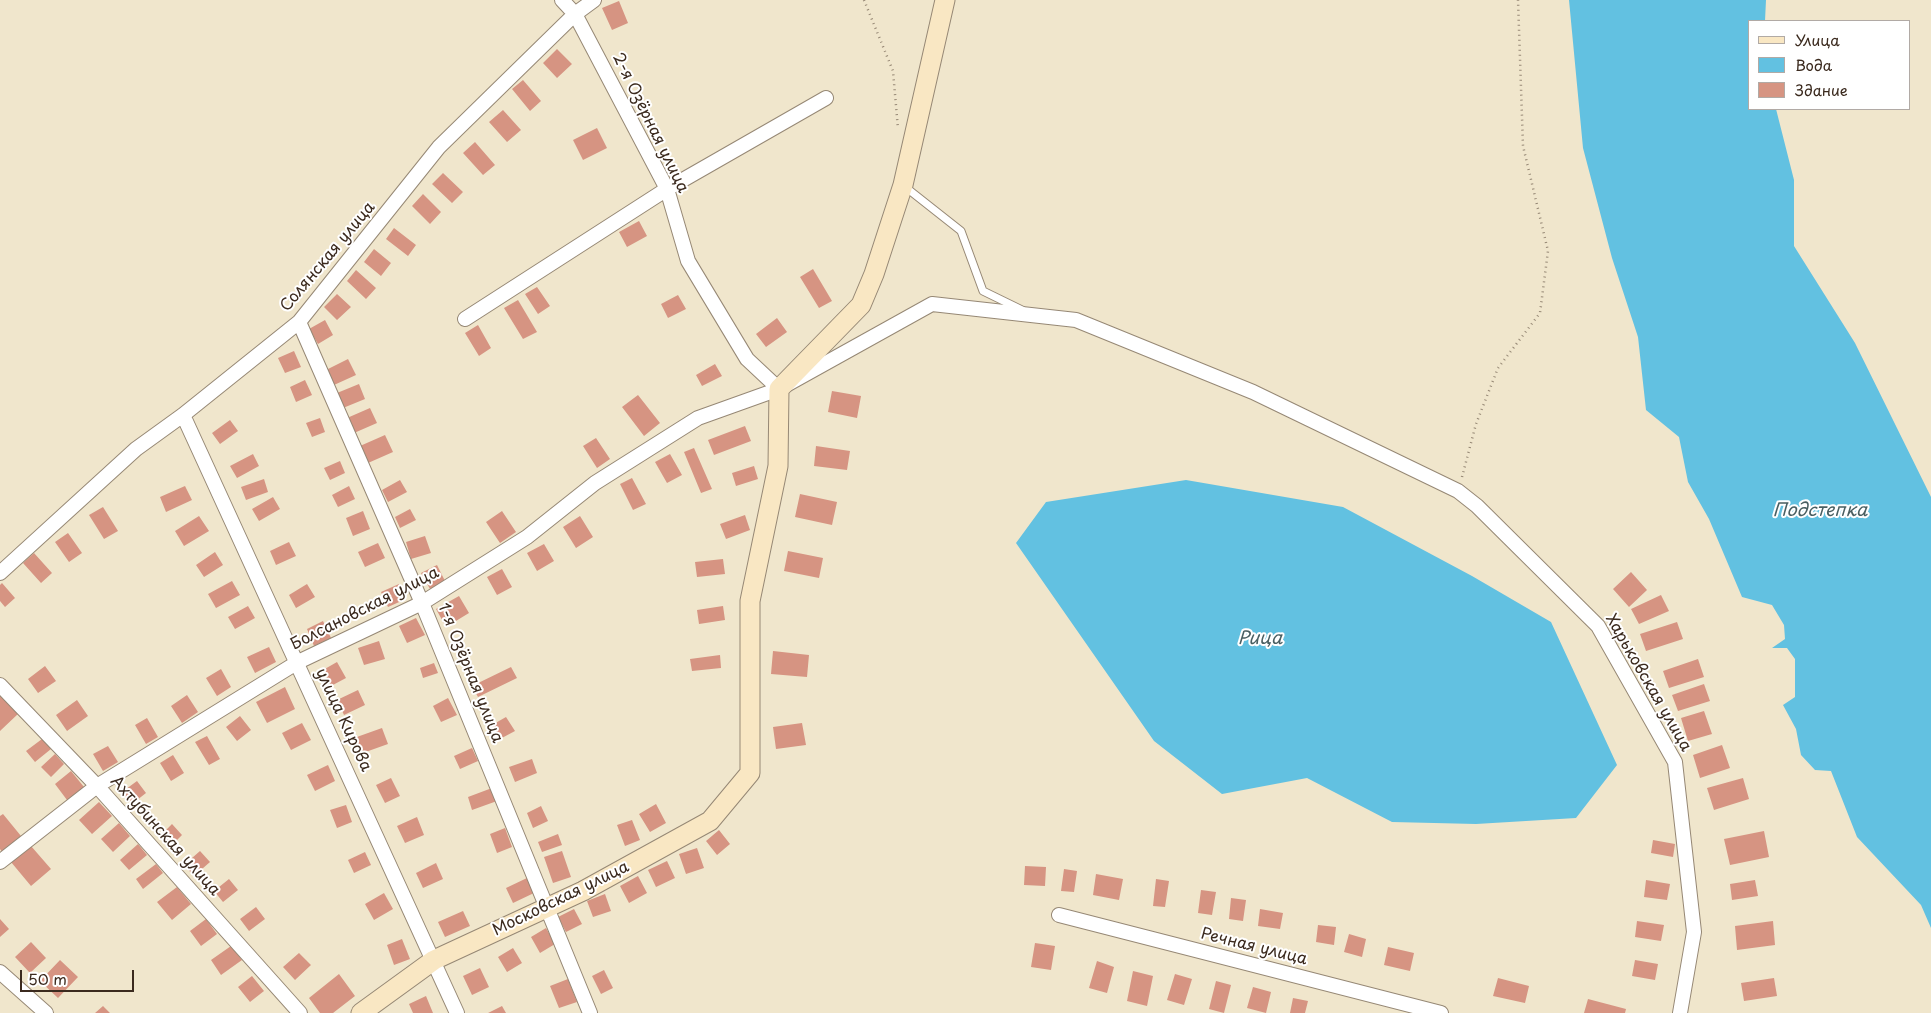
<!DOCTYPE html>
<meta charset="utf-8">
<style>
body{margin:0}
#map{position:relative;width:1931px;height:1013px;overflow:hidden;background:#f0e6cc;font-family:"Playpen Sans",sans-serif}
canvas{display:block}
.legend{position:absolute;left:1748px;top:20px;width:162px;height:90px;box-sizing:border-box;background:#fff;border:1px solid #b1aaa5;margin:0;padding:6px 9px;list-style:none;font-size:15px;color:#3b2a1e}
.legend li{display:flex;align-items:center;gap:10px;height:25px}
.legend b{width:25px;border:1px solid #b1aaa5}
.scale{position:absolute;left:20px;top:970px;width:114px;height:22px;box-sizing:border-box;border:2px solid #3b2a1e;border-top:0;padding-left:6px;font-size:15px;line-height:18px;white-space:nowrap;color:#3b2a1e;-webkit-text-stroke:4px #fff;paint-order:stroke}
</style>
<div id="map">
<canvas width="1931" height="1013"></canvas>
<ul class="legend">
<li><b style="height:6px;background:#f9e7c3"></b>Улица</li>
<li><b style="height:14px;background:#62c1e1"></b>Вода</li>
<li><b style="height:14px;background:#d69482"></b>Здание</li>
</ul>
<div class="scale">50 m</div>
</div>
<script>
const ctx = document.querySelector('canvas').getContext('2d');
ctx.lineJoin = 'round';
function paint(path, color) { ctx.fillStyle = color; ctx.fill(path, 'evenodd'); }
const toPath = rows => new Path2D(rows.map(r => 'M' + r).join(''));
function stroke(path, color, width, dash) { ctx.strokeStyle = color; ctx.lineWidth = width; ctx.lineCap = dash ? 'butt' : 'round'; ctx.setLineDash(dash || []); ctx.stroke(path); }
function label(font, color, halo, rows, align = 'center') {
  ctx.font = font + ' "Playpen Sans",sans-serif'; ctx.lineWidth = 4; ctx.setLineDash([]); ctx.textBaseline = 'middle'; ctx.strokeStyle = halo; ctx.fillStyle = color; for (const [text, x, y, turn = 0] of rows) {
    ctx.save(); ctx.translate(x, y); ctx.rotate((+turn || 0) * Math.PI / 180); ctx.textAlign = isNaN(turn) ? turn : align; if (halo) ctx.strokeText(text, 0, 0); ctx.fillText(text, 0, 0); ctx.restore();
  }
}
paint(toPath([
 [1569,0,1766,0,1765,21,1750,21,1750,109,1776,109,1794,180,1794,246,1855,343,1931,497,1931,928,1921,905,1857,837,1831,771,1815,770,1801,755,1796,729,1783,705,1795,697,1795,659,1787,648,1772,648,1785,639,1784,625,1772,605,1742,597,1709,519,1688,482,1679,437,1646,410,1638,337,1612,258,1583,148],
 [1186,480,1343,507,1472,576,1551,622,1617,765,1576,818,1476,824,1392,822,1307,778,1222,794,1154,741,1016,543,1046,502]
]), '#62c1e1');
paint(toPath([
 [619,1,628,23,612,30,602,8],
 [557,49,572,64,557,78,543,63],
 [523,80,541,101,530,111,512,89],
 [503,110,521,130,507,142,489,122],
 [597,128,607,148,583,160,573,140],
 [475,142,495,165,483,175,463,153],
 [443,173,463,192,452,203,432,184],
 [423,194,441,212,430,224,412,206],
 [639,221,647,236,627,247,619,232],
 [394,228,416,245,408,256,386,239],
 [374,249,391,263,381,276,364,262],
 [813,269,832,301,819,308,800,277],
 [356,270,376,288,366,299,347,281],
 [537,287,550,306,538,314,525,294],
 [337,294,351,307,337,320,324,307],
 [678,295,686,309,668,318,661,304],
 [518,300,537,332,523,339,504,308],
 [777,318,787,332,766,347,756,334],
 [325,320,333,335,318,344,309,329],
 [478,325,491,348,479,356,465,333],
 [294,351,301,367,285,373,278,358],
 [348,359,356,375,334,385,326,370],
 [715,364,722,376,702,386,696,375],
 [305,380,312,395,296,402,290,387],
 [359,384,365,399,343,408,337,393],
 [832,391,861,396,857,418,828,412],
 [638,395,660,423,644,436,622,407],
 [370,408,377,423,354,433,347,418],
 [320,418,325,432,312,437,306,423],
 [230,420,238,431,220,444,212,433],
 [745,426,751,441,714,455,708,440],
 [385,435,393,452,368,463,360,446],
 [596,438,610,459,597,468,583,446],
 [816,446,850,451,847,470,814,466],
 [694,448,712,489,701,493,684,452],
 [253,454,259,466,237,478,230,466],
 [670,454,682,475,667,483,655,462],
 [340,461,345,473,330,480,324,468],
 [754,466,758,479,736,486,732,473],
 [632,478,646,504,633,510,620,484],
 [264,479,268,492,246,500,241,487],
 [400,480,407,492,388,502,382,490],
 [185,486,192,500,166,512,160,497],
 [349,486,355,499,338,507,332,495],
 [800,494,837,502,832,525,795,517],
 [273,497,280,509,259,521,252,509],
 [103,507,118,531,104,539,89,515],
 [410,509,416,520,400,528,395,517],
 [363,511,370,529,353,536,346,518],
 [502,511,516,532,500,543,486,522],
 [745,515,750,530,726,539,720,524],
 [199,516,209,531,184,546,175,531],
 [580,516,593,537,576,548,563,527],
 [68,533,82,553,69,562,55,542],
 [425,536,431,553,411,559,406,542],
 [289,542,296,556,276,565,270,551],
 [378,543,385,558,365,567,358,552],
 [544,544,554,561,537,571,527,553],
 [788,551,823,558,819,578,784,571],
 [215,552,223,565,204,577,196,565],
 [34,553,52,573,41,583,23,563],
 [723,559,725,574,697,577,695,562],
 [437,565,445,581,430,589,421,573],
 [502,569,512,587,497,595,487,577],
 [1631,572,1647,590,1629,607,1613,589],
 [232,581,240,595,216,608,208,594],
 [2,583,15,598,5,607,0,601,0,585],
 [307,584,315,597,296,608,289,595],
 [399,584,406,599,388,607,381,592],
 [1661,595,1669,611,1639,624,1631,609],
 [459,596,469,613,446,627,436,609],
 [248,606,255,618,235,629,228,617],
 [723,606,725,620,699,624,697,610],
 [416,618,425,635,407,643,399,626],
 [323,621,331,638,314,646,307,629],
 [1677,622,1683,639,1646,651,1640,634],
 [379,641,385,659,364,665,358,648],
 [269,647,276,662,255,673,247,657],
 [773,651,809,655,807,677,771,674],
 [720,655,721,668,692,671,690,659],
 [1698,659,1704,677,1669,688,1663,671],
 [337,662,346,678,331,686,323,670],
 [434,663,438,673,423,678,420,668],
 [45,666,56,681,38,693,28,679],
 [511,667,517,678,478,697,472,686],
 [221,669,231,687,217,696,206,678],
 [1704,684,1710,701,1678,711,1672,695],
 [285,687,295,709,267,723,256,702],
 [358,690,365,705,344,715,337,700],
 [0,694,19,713,0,731],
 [187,695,198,712,182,723,171,706],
 [448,698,457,715,441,722,433,706],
 [77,700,88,716,67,731,56,715],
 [1704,711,1712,734,1688,741,1681,718],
 [240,716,251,730,237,741,226,727],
 [506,717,515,731,500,739,492,725],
 [147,718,158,737,146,744,135,725],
 [302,723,311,740,291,750,282,733],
 [802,723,806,745,776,749,773,727],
 [382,728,388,744,360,754,354,738],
 [207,736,220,759,209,765,195,742],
 [42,739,51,749,35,762,26,751],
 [1722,745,1730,768,1700,778,1693,755],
 [108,746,118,762,103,771,93,754],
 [472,748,478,761,460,769,454,756],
 [55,754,64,764,51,777,41,767],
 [173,755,184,773,171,781,160,763],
 [532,759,537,773,515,782,509,767],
 [328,765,335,781,315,791,307,775],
 [71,771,84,787,67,800,55,784],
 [391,778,400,796,385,803,376,785],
 [1743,778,1749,799,1714,810,1707,788],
 [137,781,146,793,132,804,122,792],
 [492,788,497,801,472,810,468,797],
 [99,802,112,816,92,834,79,820],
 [656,804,666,823,650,832,639,814],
 [346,805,352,822,337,828,330,810],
 [541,806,548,821,533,828,527,813],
 [3,814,21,836,2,852,0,849,0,816],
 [417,817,424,835,405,843,397,826],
 [632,820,640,840,625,846,617,825],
 [119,823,130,836,113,852,101,839],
 [172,824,182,835,170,847,160,836],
 [505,828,512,847,497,853,490,834],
 [719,830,730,844,717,855,706,841],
 [1764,831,1769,857,1730,865,1724,839],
 [558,834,562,845,542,852,538,842],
 [1653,840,1675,844,1673,857,1651,853],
 [138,844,147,855,129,870,120,860],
 [31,846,51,869,31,886,11,862],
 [697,848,704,868,686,874,679,854],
 [200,851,210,862,194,876,184,865],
 [562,851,571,877,553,883,544,857],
 [365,852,371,865,354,873,348,860],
 [667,861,675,878,656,887,648,870],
 [436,863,443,879,423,888,416,873],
 [156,864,163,873,143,889,136,879],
 [1025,866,1046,867,1045,886,1024,885],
 [1064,869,1077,871,1074,892,1061,891],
 [1096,874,1123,879,1119,900,1093,895],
 [638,876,647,893,629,903,620,886],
 [527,878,534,893,513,903,506,888],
 [229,879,238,890,223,902,214,891],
 [1156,879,1169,881,1165,907,1153,906],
 [1646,880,1670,884,1667,900,1644,897],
 [1755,880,1758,896,1732,900,1730,884],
 [177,887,191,904,172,920,157,902],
 [1201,890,1216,892,1212,915,1198,913],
 [384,893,393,909,374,920,365,904],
 [605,894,611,911,593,917,587,901],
 [1231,898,1246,900,1243,921,1229,919],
 [256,907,265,919,249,931,240,919],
 [574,909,582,924,566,932,558,917],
 [1260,909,1283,913,1280,929,1258,926],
 [463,911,470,926,445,937,438,922],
 [0,919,9,929,0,937],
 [206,919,217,934,201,946,190,931],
 [1637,921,1664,925,1661,941,1635,937],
 [1773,921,1775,945,1737,950,1735,926],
 [1318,925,1336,927,1334,945,1316,942],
 [546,928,555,944,540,953,531,937],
 [1349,934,1366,939,1362,957,1344,952],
 [402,939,410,959,394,965,387,945],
 [31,942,46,958,30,973,15,957],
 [1035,943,1055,946,1051,970,1031,967],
 [231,946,242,960,221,975,211,960],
 [1388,947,1414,953,1410,971,1384,965],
 [513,948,522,963,507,972,498,957],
 [299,953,311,965,295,980,283,967],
 [60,960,78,977,58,998,40,981],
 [1635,960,1658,964,1655,980,1632,976],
 [1097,961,1114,967,1107,993,1089,988],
 [480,968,489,987,472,995,463,976],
 [604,970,613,988,601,994,592,976],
 [1133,971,1153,976,1147,1006,1127,1001],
 [339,974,355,996,333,1013,320,1013,309,998],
 [1175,974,1192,979,1184,1005,1167,1000],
 [252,976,264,991,250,1002,238,987],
 [1498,978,1529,986,1525,1003,1493,996],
 [1774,978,1777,996,1744,1001,1741,983],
 [568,979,577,1002,559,1008,550,986],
 [1216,981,1231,985,1224,1013,1209,1009],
 [1253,987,1271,992,1266,1013,1247,1008],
 [426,996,433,1013,413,1013,409,1004],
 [1293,998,1308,1001,1305,1013,1290,1013],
 [1588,999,1626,1009,1625,1013,1584,1013],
 [103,1006,110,1013,95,1013],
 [502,1006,506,1013,488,1013]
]), '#d69482');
const lane = toPath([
 [904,186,961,231,983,291,1022,310]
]);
const street = toPath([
 [562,0,575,14,667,189,688,261,747,359,779,389],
 [465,319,667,189,826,98],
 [299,322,422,603,590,1013],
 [183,415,457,1013],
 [0,573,136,449,183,415,299,322,439,147,575,14,594,0],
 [0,685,97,786,300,1013],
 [0,862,97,786,298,662,422,603,527,537,595,483,698,418,779,389,932,304,1076,320,1253,392,1458,491,1477,506,1598,626,1675,762,1694,932,1680,1013],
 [1059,915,1441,1013],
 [0,972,46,1013]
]);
const secondary = toPath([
 [361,1013,434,960,583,891,710,821,750,773,750,601,778,466,779,389,861,305,874,274,903,185,945,0]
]);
stroke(lane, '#968875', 9);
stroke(street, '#968875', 16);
stroke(secondary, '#968875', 21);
stroke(toPath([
 [864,0,893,71,898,129],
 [1462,477,1476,424,1498,368,1540,313,1548,251,1523,146,1518,0]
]), '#968875', 2.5, [1, 4]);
stroke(lane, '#fff', 7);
stroke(street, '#fff', 14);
stroke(secondary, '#f9e7c3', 19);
label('16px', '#3b2a1e', '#fff', [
 ["2-я Озёрная улица",650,123,64],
 ["Солянская улица",328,257,-50],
 ["Болсановская улица",365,609,-27],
 ["1-я Озёрная улица",470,673,68],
 ["Харьковская улица",1648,683,60],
 ["улица Кирова",343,720,65],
 ["Ахтубинская улица",165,836,48],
 ["Московская улица",561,899,-26],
 ["Речная улица",1254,947,14]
]);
label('italic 18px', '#495f62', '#fff', [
 ["Подстепка",1820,511],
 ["Рица",1260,639]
]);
</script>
